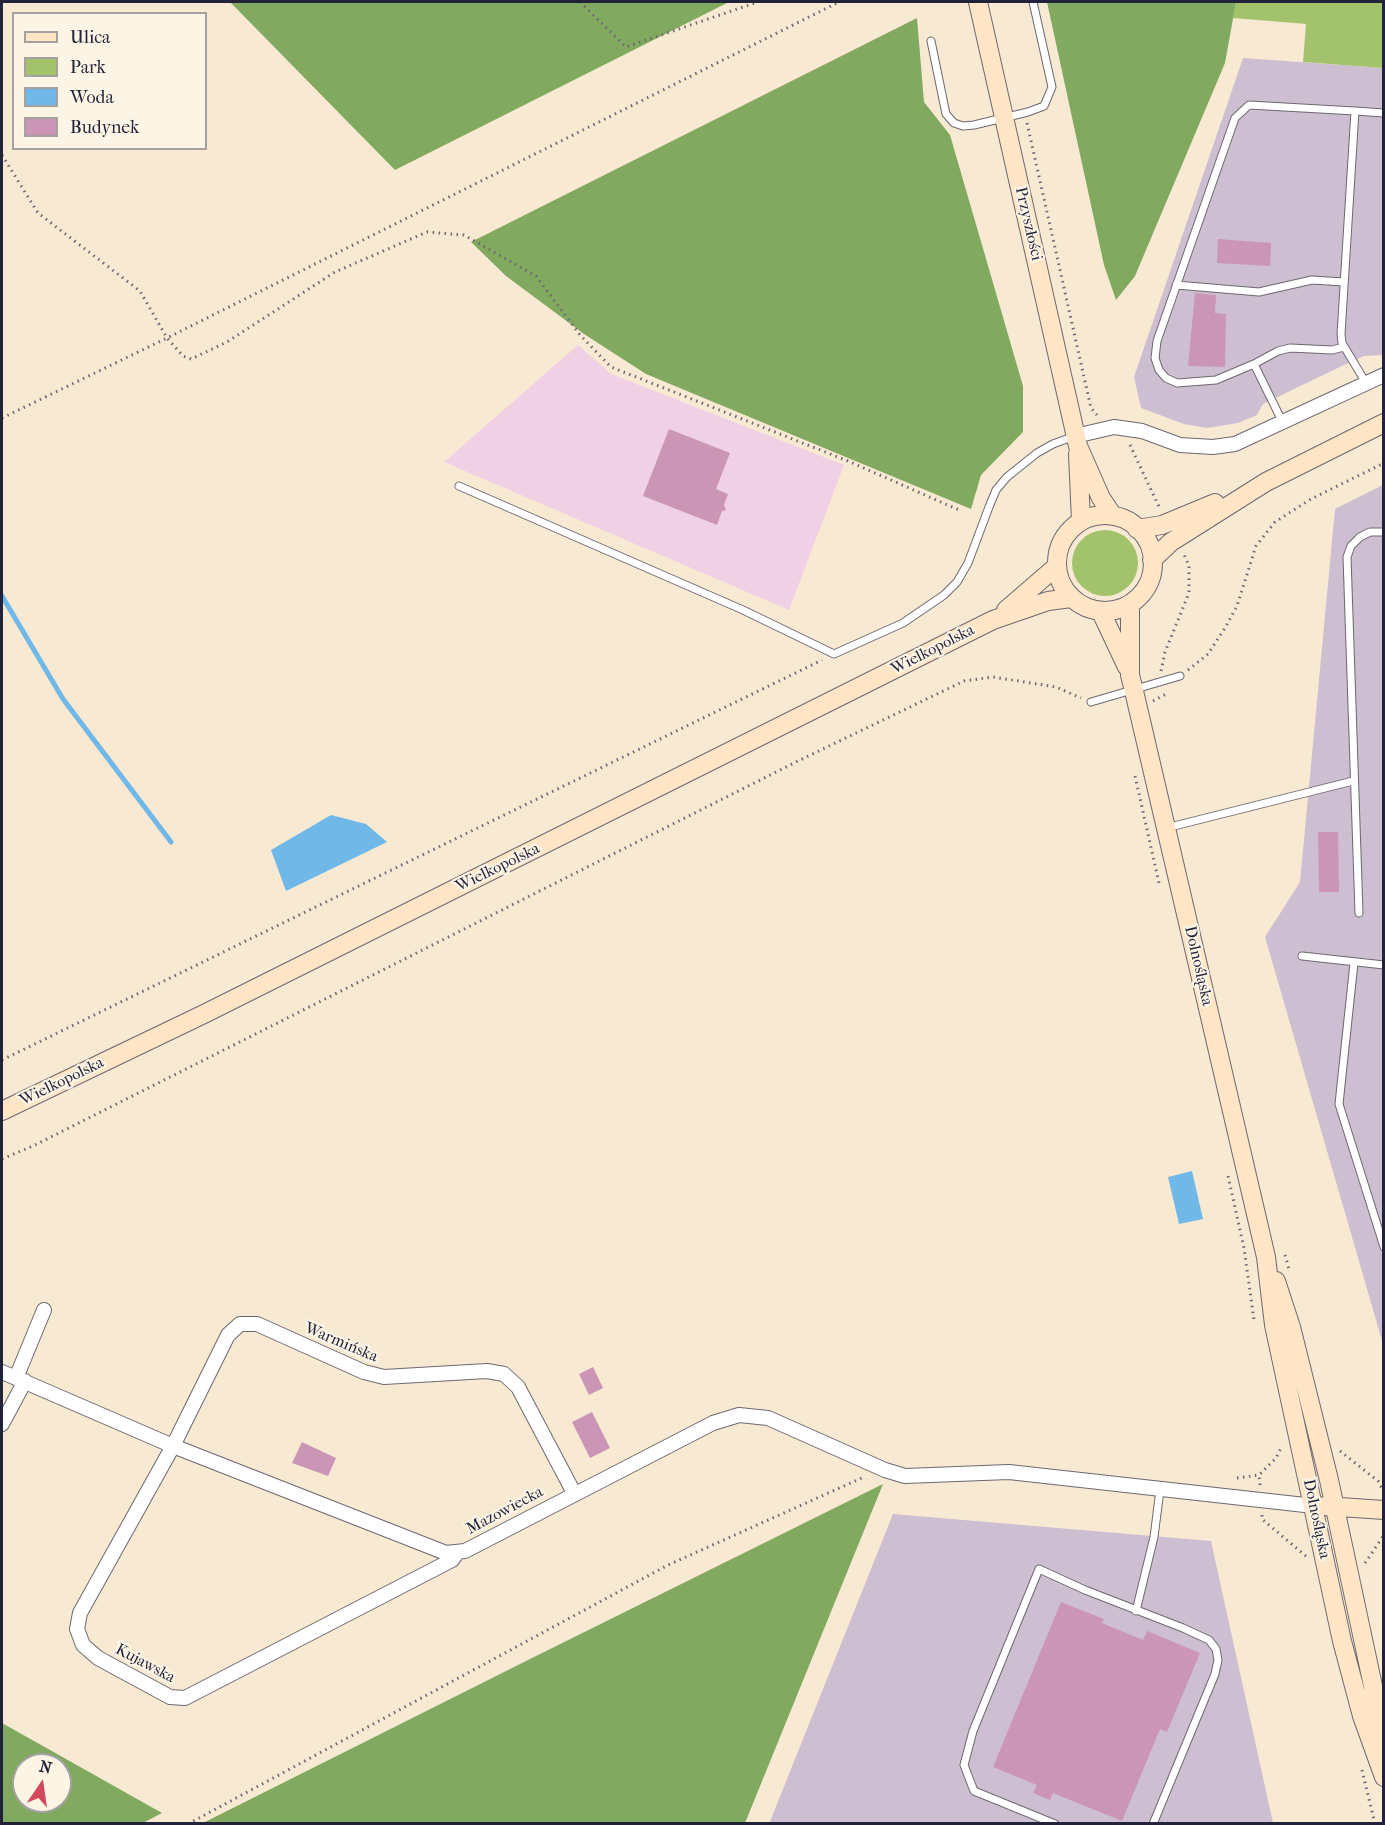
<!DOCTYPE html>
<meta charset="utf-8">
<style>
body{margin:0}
#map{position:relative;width:1385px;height:1825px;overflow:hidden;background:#f8e9d3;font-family:"IM FELL French Canon",serif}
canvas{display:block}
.frame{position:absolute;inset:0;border:3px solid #22223b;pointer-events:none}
.legend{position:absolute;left:12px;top:12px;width:195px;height:138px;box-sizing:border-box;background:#fcf5e5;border:2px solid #a5a1a1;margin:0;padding:8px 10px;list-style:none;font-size:18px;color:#22223b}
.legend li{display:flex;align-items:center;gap:12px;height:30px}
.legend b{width:30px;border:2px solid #a5a1a1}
.north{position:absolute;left:12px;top:1753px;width:60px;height:60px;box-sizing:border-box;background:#fcf5e5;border:2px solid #a5a1a1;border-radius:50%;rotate:13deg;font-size:16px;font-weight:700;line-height:24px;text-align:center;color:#22223b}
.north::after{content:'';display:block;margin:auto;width:21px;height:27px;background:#d1495b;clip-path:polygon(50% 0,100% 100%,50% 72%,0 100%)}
</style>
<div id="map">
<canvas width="1385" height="1825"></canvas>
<div class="frame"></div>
<ul class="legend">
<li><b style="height:8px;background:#fde5c5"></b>Ulica</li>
<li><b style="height:16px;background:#a2c36b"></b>Park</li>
<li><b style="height:16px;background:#70b8e8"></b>Woda</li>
<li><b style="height:16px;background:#cb96b6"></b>Budynek</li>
</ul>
<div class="north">N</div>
</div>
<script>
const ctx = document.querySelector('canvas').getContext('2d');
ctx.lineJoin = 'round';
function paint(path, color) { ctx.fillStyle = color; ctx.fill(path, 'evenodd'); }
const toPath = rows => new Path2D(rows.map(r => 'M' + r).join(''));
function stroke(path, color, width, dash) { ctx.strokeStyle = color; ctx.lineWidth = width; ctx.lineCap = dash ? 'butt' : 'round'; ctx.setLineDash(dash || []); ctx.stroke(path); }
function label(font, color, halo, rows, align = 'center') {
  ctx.font = font + ' "IM FELL French Canon",serif'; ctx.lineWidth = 4.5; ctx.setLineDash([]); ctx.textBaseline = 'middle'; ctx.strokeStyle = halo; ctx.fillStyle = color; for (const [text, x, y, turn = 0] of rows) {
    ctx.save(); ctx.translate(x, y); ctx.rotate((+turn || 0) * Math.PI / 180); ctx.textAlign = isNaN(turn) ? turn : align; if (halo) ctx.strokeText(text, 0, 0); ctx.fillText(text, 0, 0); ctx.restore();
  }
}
paint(toPath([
 [578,345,611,374,844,465,789,610,444,462]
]), '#f0d0e5');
paint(toPath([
 [1243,58,1383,68,1383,355,1364,356,1346,364,1263,404,1257,415,1238,423,1207,428,1184,424,1141,408,1134,377],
 [1383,485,1383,1344,1265,937,1300,882,1335,509],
 [893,1514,1211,1541,1273,1823,769,1824]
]), '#cebed2');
paint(toPath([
 [1236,2,1383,2,1383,68,1303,62,1306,24,1233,18],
 '1072 563a33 33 0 1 1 66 0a33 33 0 1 1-66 0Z'
]), '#a2c36b');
paint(toPath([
 [230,2,729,2,395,170],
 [1047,2,1236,2,1225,63,1135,276,1116,300,1104,265],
 [917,18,924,102,950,135,1023,386,1023,432,981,475,971,509,646,374,584,334,506,276,471,242],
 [883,1484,745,1823,203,1823,532,1658],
 [2,1723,162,1813,143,1823,2,1823],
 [24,1765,60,1765,60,1801,24,1801]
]), '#81a95f');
paint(toPath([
 [331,815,366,824,387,842,286,891,271,850],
 [1192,1171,1203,1219,1179,1224,1168,1177]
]), '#70b8e8');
stroke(toPath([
 [2,596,63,699,171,842]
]), '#70b8e8', 5);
paint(toPath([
 [1218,239,1271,243,1270,266,1217,263],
 [1195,293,1216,295,1215,313,1226,314,1225,367,1188,366],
 [669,429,730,453,716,489,728,494,724,505,726,510,722,511,717,525,643,496],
 [1318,832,1338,832,1339,892,1319,892],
 [593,1367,603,1388,589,1395,579,1374],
 [592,1412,610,1448,590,1458,572,1422],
 [302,1442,336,1458,328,1476,292,1463],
 [1061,1602,1104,1619,1102,1623,1143,1640,1147,1631,1200,1653,1167,1732,1160,1729,1122,1821,1053,1793,1050,1800,1033,1793,1037,1785,993,1767]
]), '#cb96b6');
const lane = toPath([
 [931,41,946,114,954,123,963,126,974,125,1028,112,1044,106,1052,87,1033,2],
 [1355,111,1384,113],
 [1176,285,1259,292,1312,280,1344,282],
 [1254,364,1278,351,1290,348,1332,350,1344,347],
 [1283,423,1254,364,1216,380,1177,383,1166,378,1159,370,1155,358,1157,341,1235,118,1249,105,1355,111,1341,334,1342,343,1366,383],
 [459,486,743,610,834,654,903,623,944,595,957,582,968,563,989,507,996,490,1007,477,1037,453,1053,444,1075,436],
 [1091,702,1180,676],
 [1166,828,1353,781],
 [1359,913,1347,557,1351,546,1360,537,1370,532,1384,532],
 [1302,956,1384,965],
 [1354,963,1339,1104,1384,1247],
 [1136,1611,1154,1537,1160,1490],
 [1055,1824,974,1791,964,1765,973,1731,1039,1569,1085,1590,1183,1628,1209,1640,1216,1649,1218,1660,1215,1674,1153,1824]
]);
const street = toPath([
 [1075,436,1114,427,1142,431,1180,445,1213,447,1235,444,1384,375],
 [2,1372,173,1446,446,1553,465,1551,713,1423,739,1415,768,1418,885,1470,905,1476,1009,1472,1314,1506],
 [16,1378,44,1310],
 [2,1424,25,1381],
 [457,1553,452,1560,185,1698,170,1697,98,1658,83,1645,77,1629,80,1613,173,1446,228,1335,240,1324,257,1324,364,1372,384,1377,487,1371,504,1374,518,1387,574,1493]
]);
const secondary = toPath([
 [978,2,1078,446,1101,498,1113,516],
 [1078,454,1081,521],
 '1057 563a48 48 0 1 1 96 0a48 48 0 1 1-96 0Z',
 [1137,529,1162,525,1215,503],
 [1152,560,1171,542,1266,482,1384,423],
 [1130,604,1130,675,1134,691,1266,1257,1274,1325,1342,1641,1362,1716,1384,1777],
 [1006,610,1057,566],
 [1101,612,1127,667],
 [2,1111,204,1014,993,620,1048,601,1071,598],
 [1276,1281,1291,1327,1329,1480,1373,1686,1380,1743],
 [1325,1506,1384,1510]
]);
stroke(lane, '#6d6870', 9);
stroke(street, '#6d6870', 16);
stroke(secondary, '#6d6870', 20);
stroke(toPath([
 [580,2,626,47,758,2],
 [1027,123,1091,408,1097,415],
 [2,155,38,213,140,291,167,338,183,356,191,359,227,342,335,272,427,232,464,235,536,276,580,335,611,367,848,461,959,510],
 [2,418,167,338,839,2],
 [1130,445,1160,509],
 [1188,670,1208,654,1225,628,1237,606,1256,546,1275,522,1311,499,1384,463],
 [1161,671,1165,652,1189,593,1189,566,1183,552],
 [1153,701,1168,693],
 [1135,776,1159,883],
 [2,1060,822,660],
 [2,1159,35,1145,798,761,964,681,993,677,1056,687,1081,698],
 [1228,1176,1244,1248,1254,1320],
 [1285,1255,1289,1269],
 [1340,1451,1378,1481,1384,1492],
 [1237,1478,1259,1475],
 [1260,1485,1259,1475,1276,1458,1282,1446],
 [1262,1515,1262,1519,1307,1557],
 [1365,1563,1384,1535],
 [1362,1770,1375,1824],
 [188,1824,668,1565,864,1477]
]), '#6d6870', 3, [1.5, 4.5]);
stroke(lane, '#fff', 7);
stroke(street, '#fff', 14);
stroke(secondary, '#fde5c5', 18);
label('16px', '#22223b', '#fcf5e5', [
 ["Przyszłości",1028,224,77],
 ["Wielkopolska",933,650,-27],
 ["Wielkopolska",498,868,-26],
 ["Dolnośląska",1198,966,77],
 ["Wielkopolska",62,1082,-26],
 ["Warmińska",341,1343,23],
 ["Mazowiecka",505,1511,-28],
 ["Dolnośląska",1316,1519,78],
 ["Kujawska",145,1664,28]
]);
</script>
